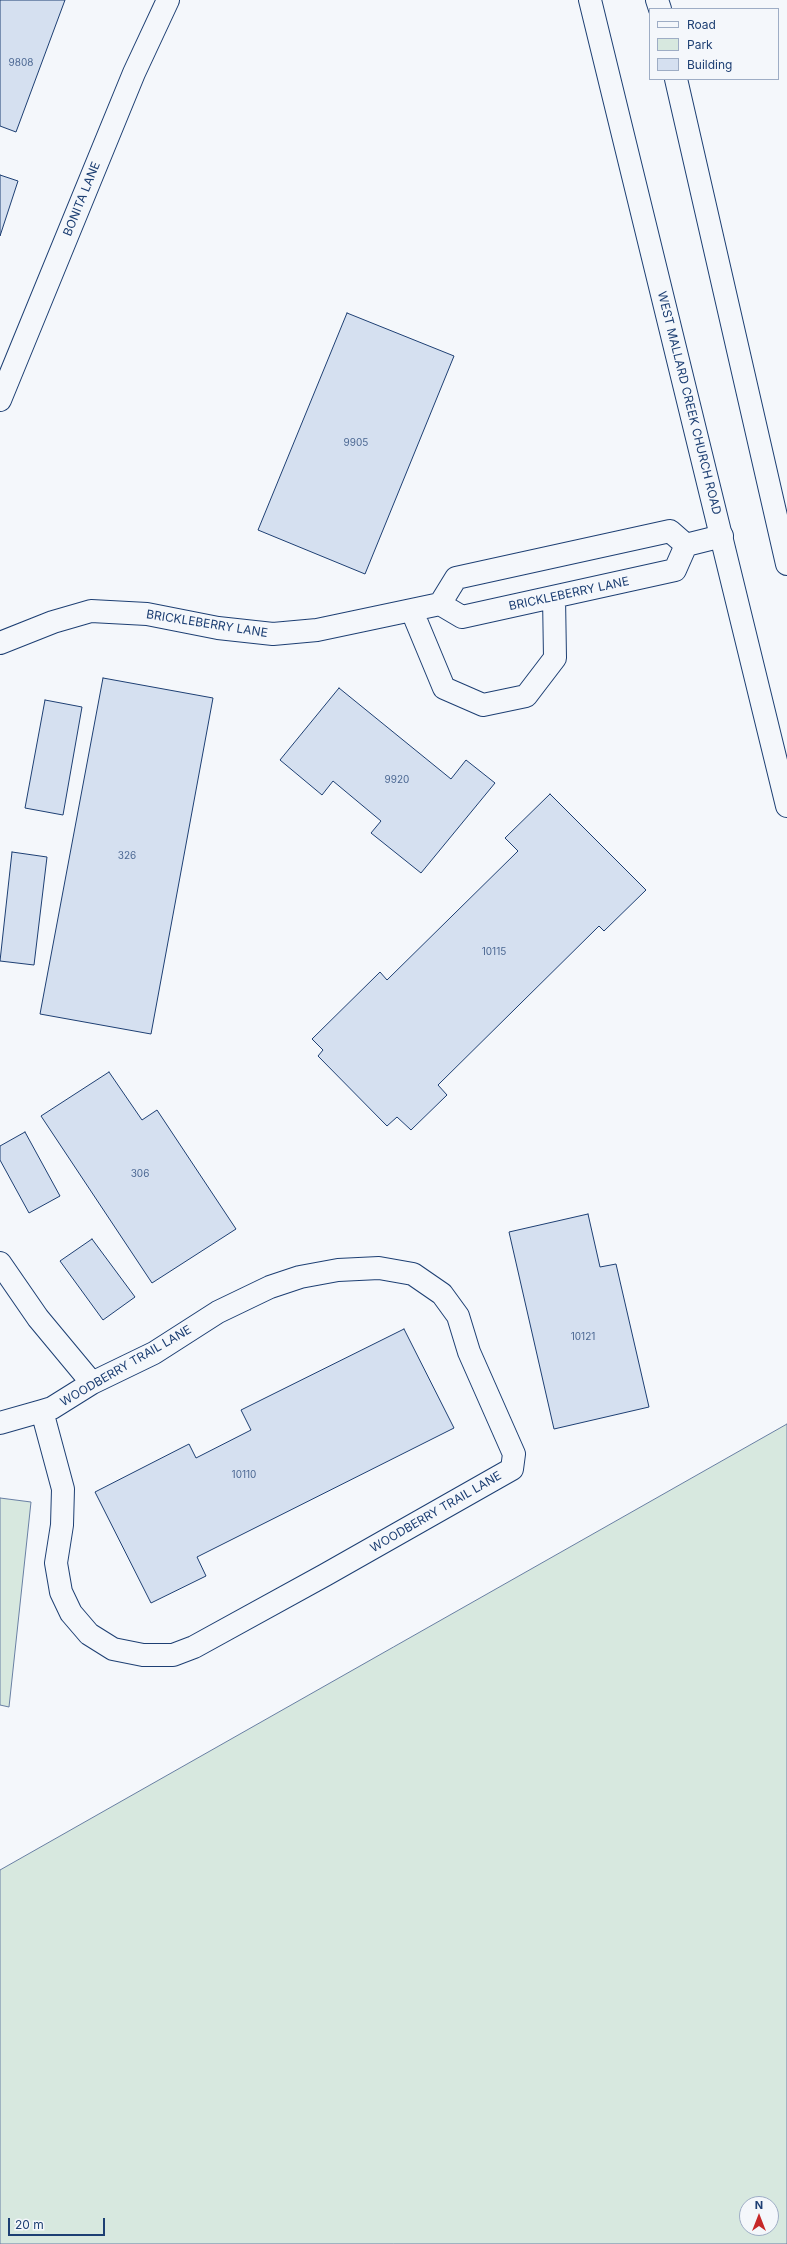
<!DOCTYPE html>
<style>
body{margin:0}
#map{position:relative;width:787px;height:2244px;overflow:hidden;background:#f4f7fb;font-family:Inter,sans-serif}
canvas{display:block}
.legend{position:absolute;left:649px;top:8px;width:130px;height:72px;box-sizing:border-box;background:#f4f7fb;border:1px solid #9eadc5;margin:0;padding:5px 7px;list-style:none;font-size:12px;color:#1d3f73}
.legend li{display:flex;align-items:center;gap:8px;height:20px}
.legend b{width:20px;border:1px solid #9eadc5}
.north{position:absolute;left:739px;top:2196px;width:40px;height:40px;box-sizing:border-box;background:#f4f7fb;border:1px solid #9eadc5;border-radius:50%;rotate:0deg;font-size:11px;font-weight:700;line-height:16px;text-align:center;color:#1d3f73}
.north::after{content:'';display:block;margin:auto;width:14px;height:18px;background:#c62828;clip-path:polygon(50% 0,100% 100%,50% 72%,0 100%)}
.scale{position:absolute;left:8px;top:2218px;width:97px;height:18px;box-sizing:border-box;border:2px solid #1d3f73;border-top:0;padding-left:5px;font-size:12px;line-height:14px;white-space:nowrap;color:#1d3f73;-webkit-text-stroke:3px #f4f7fb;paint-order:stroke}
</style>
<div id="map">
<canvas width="787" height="2244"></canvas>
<ul class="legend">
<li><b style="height:5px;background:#f4f7fb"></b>Road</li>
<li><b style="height:11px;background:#d7e8df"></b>Park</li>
<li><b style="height:11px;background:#d5e0f0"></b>Building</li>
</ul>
<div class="north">N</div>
<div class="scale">20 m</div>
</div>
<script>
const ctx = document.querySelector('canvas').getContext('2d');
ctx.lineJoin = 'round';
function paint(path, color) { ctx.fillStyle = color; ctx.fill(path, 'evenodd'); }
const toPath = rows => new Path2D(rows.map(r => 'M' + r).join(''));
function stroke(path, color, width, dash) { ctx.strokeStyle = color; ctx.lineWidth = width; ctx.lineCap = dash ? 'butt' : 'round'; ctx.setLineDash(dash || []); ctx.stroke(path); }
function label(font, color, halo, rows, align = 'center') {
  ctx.font = font + ' Inter,sans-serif'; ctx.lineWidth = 3; ctx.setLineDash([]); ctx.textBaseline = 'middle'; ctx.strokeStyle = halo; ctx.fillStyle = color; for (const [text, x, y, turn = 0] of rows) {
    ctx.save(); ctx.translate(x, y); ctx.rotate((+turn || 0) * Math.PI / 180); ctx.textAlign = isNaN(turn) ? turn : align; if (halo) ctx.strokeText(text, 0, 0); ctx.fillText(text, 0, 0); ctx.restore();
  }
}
const green = toPath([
 [787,1424,787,2244,0,2244,0,1870,787,1424],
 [747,2204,771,2204,771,2228,747,2228,747,2204],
 [0,1498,31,1502,9,1707,0,1705,0,1498]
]);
paint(green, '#d7e8df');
stroke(green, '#687fa3', 1);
const building = toPath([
 [0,0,65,0,16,132,0,126,0,0],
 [0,175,18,181,0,236,0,175],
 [347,313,454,356,365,574,258,530,347,313],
 [103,678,213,698,151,1034,40,1014,103,678],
 [339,688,451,779,466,760,495,783,421,873,371,833,381,821,333,781,322,795,280,760,339,688],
 [45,700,82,707,63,815,25,808,45,700],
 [550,794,646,890,604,931,599,926,438,1085,447,1095,411,1130,397,1117,387,1126,318,1056,323,1050,312,1039,380,972,387,980,518,851,505,838,550,794],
 [12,852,47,857,34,965,0,961,12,852],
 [109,1072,142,1120,157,1110,236,1229,152,1283,41,1116,109,1072],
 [25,1132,60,1196,29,1213,0,1160,0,1146,25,1132],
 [588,1214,600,1267,616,1264,649,1407,554,1429,509,1232,588,1214],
 [92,1239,135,1297,103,1320,60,1261,92,1239],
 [404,1329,454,1428,197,1557,206,1576,151,1603,95,1492,189,1444,196,1458,251,1430,241,1410,404,1329]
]);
paint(building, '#d5e0f0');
stroke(building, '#1d3f73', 1);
const minor = toPath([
 [0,400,134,73,168,0],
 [686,545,722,536],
 [440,604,462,617,675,570,686,545],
 [412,611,444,688,483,705,526,696,555,658,554,597],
 [0,643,53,622,91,611,147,614,218,628,273,634,317,630,440,604,456,578,670,531,686,545],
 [0,1263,38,1318,92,1383],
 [0,1423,42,1411,52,1408,92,1383,154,1353,218,1312,270,1287,300,1277,338,1270,379,1268,413,1274,442,1294,458,1316,469,1352,514,1454,512,1469,325,1575,194,1647,173,1655,143,1655,113,1649,89,1634,71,1613,61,1592,56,1563,62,1525,63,1489,42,1411]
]);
const major = toPath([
 [590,0,787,806],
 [657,0,660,9],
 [676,79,787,564]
]);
stroke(minor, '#1d3f73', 24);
stroke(major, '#1d3f73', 24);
stroke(minor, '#f4f7fb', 22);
stroke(major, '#f4f7fb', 22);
label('10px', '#4b6792', null, [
 ["9808",21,63],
 ["9905",356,443],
 ["9920",397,780],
 ["326",127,856],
 ["10115",494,952],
 ["306",140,1174],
 ["10121",583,1337],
 ["10110",244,1475]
]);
label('12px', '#1d3f73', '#f4f7fb', [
 ["BONITA LANE",82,199,-68],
 ["WEST MALLARD CREEK CHURCH ROAD",689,403,76],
 ["BRICKLEBERRY LANE",569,594,-12],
 ["BRICKLEBERRY LANE",207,624,9],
 ["WOODBERRY TRAIL LANE",126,1366,-30],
 ["WOODBERRY TRAIL LANE",436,1512,-30]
]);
</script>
